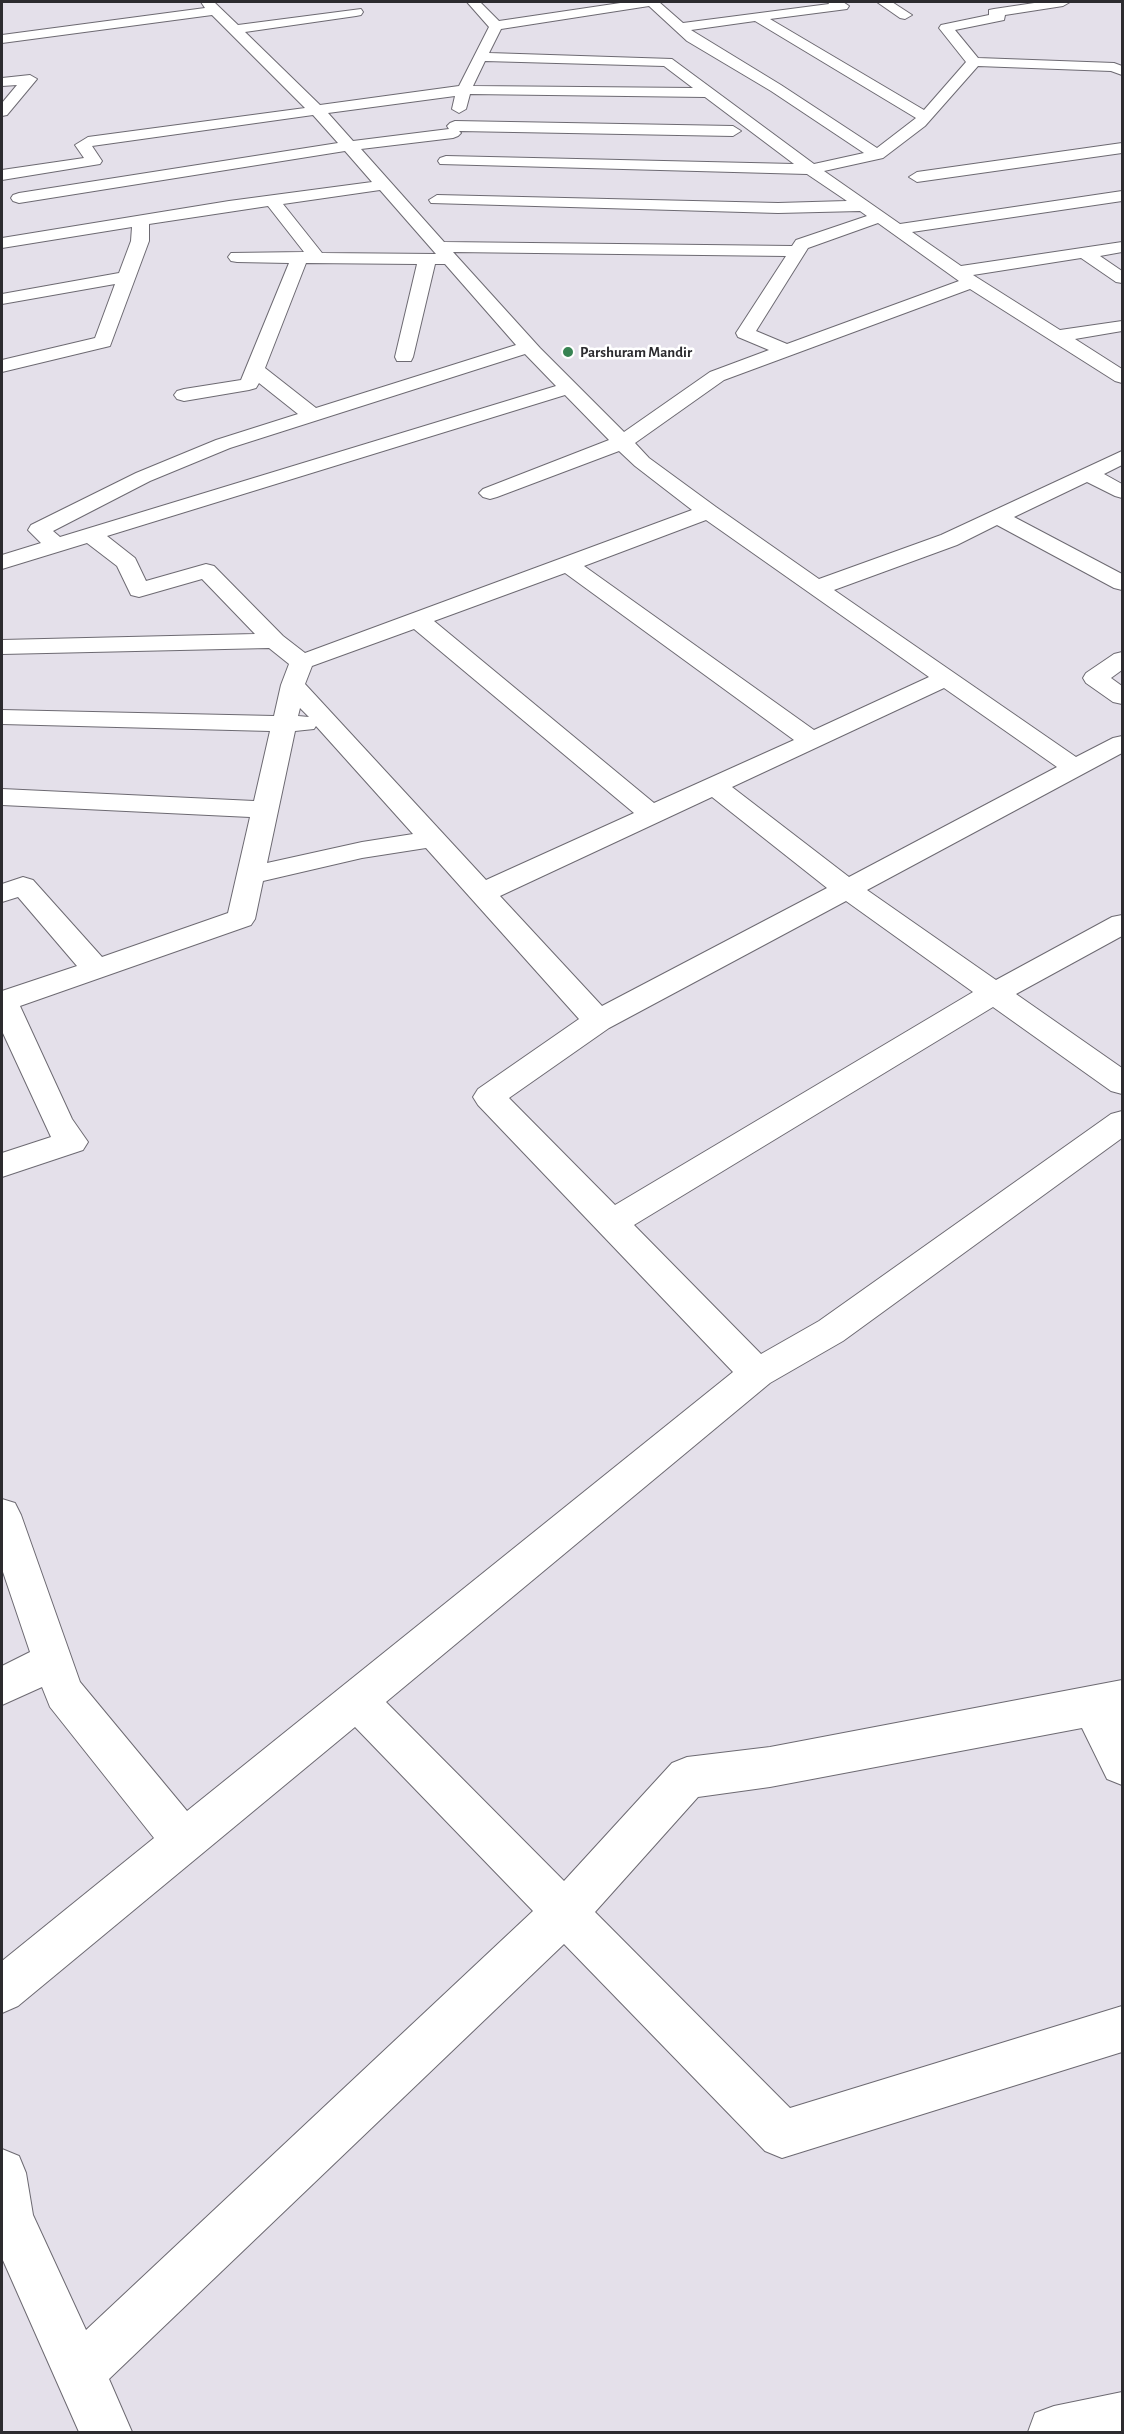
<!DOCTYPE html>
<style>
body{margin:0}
#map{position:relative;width:1124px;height:2434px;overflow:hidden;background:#e4e0ea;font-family:"Alegreya Sans",sans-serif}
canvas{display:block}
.frame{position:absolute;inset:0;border:3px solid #2c2b2f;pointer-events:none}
</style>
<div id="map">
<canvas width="1124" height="2434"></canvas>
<div class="frame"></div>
</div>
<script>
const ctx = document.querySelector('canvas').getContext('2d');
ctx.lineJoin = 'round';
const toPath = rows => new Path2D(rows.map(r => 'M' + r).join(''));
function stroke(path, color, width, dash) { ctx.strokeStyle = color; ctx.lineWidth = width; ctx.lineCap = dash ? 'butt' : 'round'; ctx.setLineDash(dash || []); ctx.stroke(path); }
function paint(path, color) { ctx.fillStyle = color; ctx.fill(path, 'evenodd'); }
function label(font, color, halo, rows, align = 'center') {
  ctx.font = font + ' "Alegreya Sans",sans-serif'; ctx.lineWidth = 5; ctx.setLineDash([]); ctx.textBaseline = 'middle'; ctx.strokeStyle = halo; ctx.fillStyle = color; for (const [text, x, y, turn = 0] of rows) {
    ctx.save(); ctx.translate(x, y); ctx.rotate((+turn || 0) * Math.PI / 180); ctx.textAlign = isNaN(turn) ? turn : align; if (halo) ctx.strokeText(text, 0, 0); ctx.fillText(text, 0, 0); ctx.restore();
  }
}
const minor = toPath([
 [201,2,214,2,238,25,361,9,363,12,361,15,356,16,245,32,320,105,459,86,489,27,467,2,480,2,499,21,627,2,659,2,683,23,829,4,828,2,843,2,849,6,847,9,770,19,924,110,966,62,939,28,941,25,989,15,989,10,994,9,1041,2,1070,2,1063,6,1005,15,1004,20,955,30,978,58,1114,63,1122,66,1122,75,1111,71,978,66,925,126,883,158,824,171,900,224,1122,191,1122,201,912,232,961,266,1122,242,1122,252,1100,256,1122,271,1122,283,1116,282,1081,258,973,275,1060,330,1122,321,1122,331,1075,339,1122,369,1122,383,1115,381,970,289,724,380,635,443,649,458,716,507,819,579,941,535,1122,451,1122,465,1104,474,1122,484,1122,498,1115,496,1087,482,1014,517,1122,574,1122,590,1114,588,997,525,957,545,834,590,1076,757,1113,738,1122,736,1122,753,867,890,996,980,1112,917,1122,915,1122,936,1016,994,1122,1068,1122,1094,1111,1091,993,1007,634,1225,761,1354,819,1321,1111,1114,1122,1111,1122,1138,843,1341,770,1383,386,1702,564,1881,672,1763,687,1757,770,1747,1122,1680,1122,1785,1107,1779,1082,1728,770,1787,698,1797,595,1912,790,2108,1122,2006,1122,2052,782,2158,765,2151,564,1944,109,2379,132,2432,79,2432,2,2258,2,2149,19,2156,26,2173,33,2215,86,2330,533,1911,355,1727,18,2006,2,2013,2,1961,154,1838,50,1707,42,1687,2,1705,2,1666,30,1652,2,1569,2,1499,15,1503,21,1515,80,1682,187,1811,733,1372,478,1105,473,1097,478,1089,579,1019,426,848,362,858,263,881,255,919,251,925,20,1006,72,1119,88,1142,83,1150,2,1177,2,1153,51,1137,2,1031,2,991,77,966,18,897,2,902,2,884,23,877,33,880,102,957,228,913,250,817,2,805,2,789,254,801,270,731,2,724,2,710,274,716,281,685,289,664,269,648,2,654,2,640,255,634,202,579,139,597,131,595,117,566,87,543,2,569,2,555,41,543,28,530,31,525,136,473,216,440,298,414,259,383,256,388,249,390,184,401,177,399,174,395,177,391,184,389,241,380,289,263,237,262,231,261,228,257,231,253,304,252,268,206,149,224,149,241,110,346,2,372,2,360,95,338,115,284,2,304,2,294,119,273,131,241,132,227,2,248,2,238,229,201,372,182,345,151,19,203,13,201,11,198,13,195,19,193,338,143,313,115,92,146,102,161,100,164,2,180,2,170,84,158,75,145,88,137,305,108,212,15,2,43,2,35,205,8,201,2],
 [649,6,687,41,771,91,864,153,814,164,672,59,489,53,501,29,649,6],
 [755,21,916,118,877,148,781,85,691,30,755,21],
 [485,61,664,66,693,88,473,86,485,61],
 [470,94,705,97,794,164,446,156,440,158,438,161,440,164,807,174,847,201,778,203,437,195,429,200,431,203,778,213,860,211,867,216,796,240,792,246,444,242,361,149,453,138,458,136,461,133,459,131,733,136,741,131,733,126,455,121,450,123,447,126,449,129,353,141,328,113,455,96,452,109,459,113,466,109,470,94],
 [380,190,436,254,322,253,283,204,380,190],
 [878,223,959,281,787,344,756,331,808,248,878,223],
 [453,252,786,256,736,333,738,337,769,350,710,372,624,432,540,348,453,252],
 [306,263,417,264,395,357,397,361,411,361,413,357,435,264,445,264,516,345,316,408,265,368,306,263],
 [525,354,556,386,60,537,53,531,150,481,230,448,525,354],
 [565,395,609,440,483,489,479,493,483,497,490,499,497,497,619,451,635,466,692,510,305,653,283,636,214,566,206,564,146,581,135,558,107,536,565,395],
 [706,520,929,677,814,730,584,566,706,520],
 [565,573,794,740,654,803,434,621,565,573],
 [414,629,634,813,486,880,305,684,312,666,414,629],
 [944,688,1057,767,849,877,732,787,944,688],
 [300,708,309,717,298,716,300,708],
 [316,726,413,834,362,842,267,863,295,731,314,729,316,726],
 [712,797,827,888,602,1006,500,896,712,797],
 [846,901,973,992,615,1205,509,1098,609,1028,846,901],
 [877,2,892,2,912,15,905,19,900,18,877,2],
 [30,75,37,79,7,115,2,116,2,103,17,85,2,86,2,78,30,75],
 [1122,143,1122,153,917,182,909,177,917,172,1122,143],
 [1122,652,1122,670,1111,678,1122,686,1122,704,1113,702,1086,683,1083,678,1086,673,1114,654,1122,652],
 [1122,2392,1122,2432,1028,2432,1035,2413,1054,2406,1122,2392]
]);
stroke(minor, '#6d6a72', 2);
paint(minor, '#fff');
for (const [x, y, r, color] of [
 [568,352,6,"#378352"]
]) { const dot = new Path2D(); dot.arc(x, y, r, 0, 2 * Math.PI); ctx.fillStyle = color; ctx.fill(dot); stroke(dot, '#fff', 2); }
label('bold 15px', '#2c2b2f', '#fff', [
 ["Parshuram Mandir",580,352]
], 'left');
</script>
